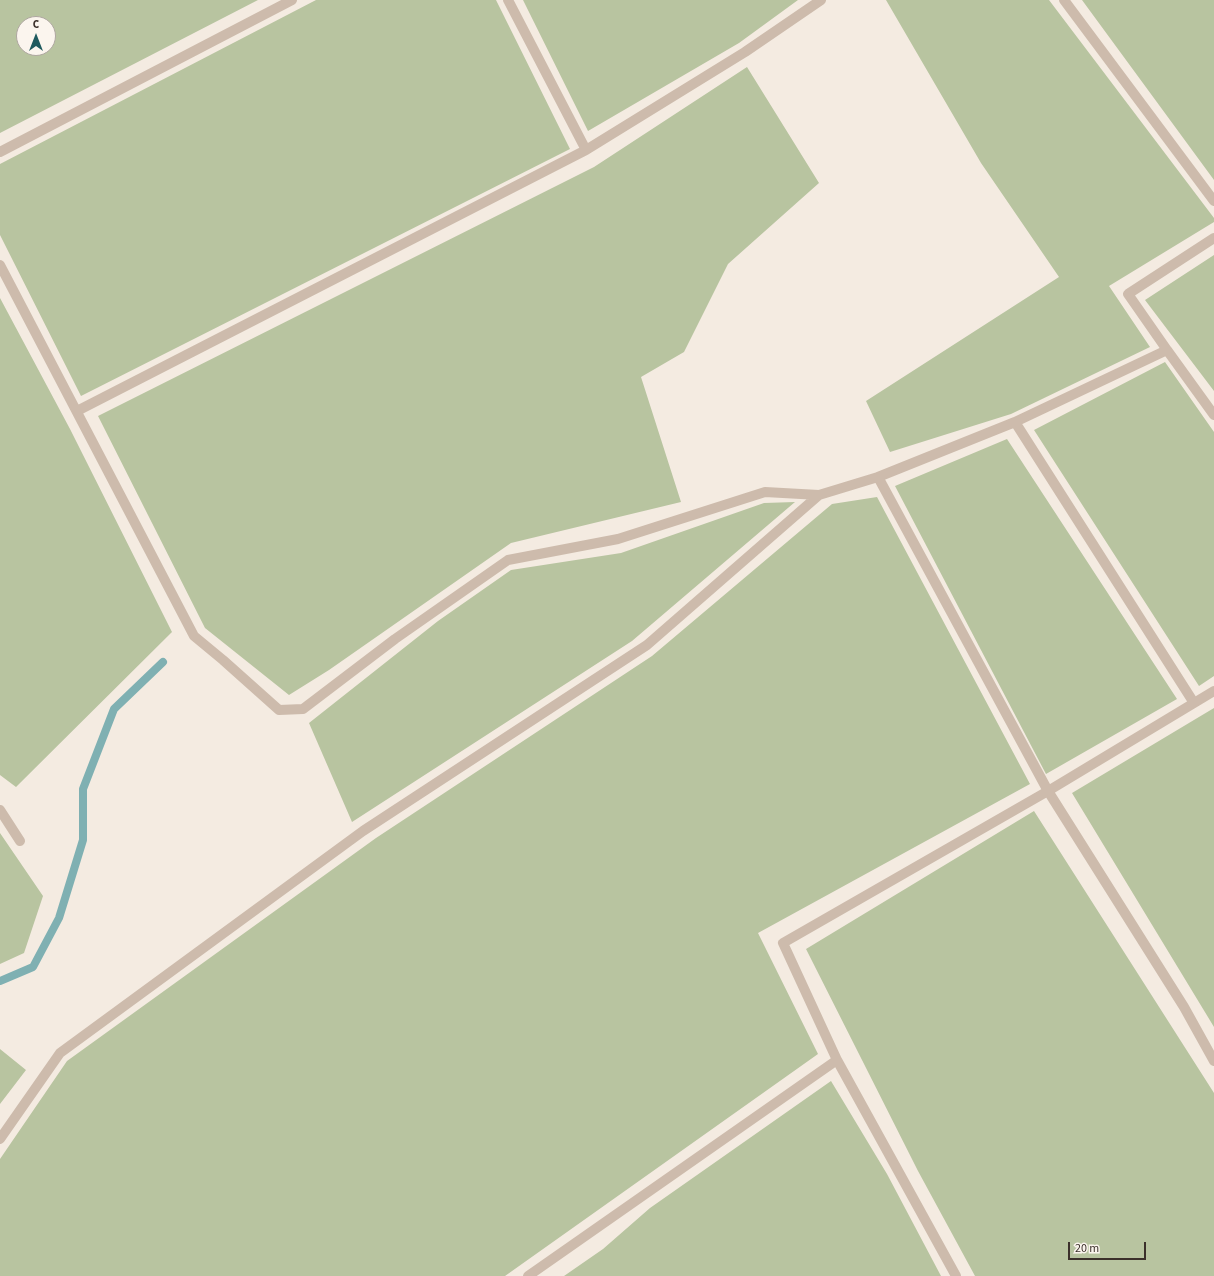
<!DOCTYPE html>
<meta charset="utf-8">
<style>
body{margin:0}
#map{position:relative;width:1214px;height:1276px;overflow:hidden;background:#f4ebe1;font-family:"Source Sans 3",sans-serif}
canvas{display:block}
.north{position:absolute;left:16px;top:16px;width:40px;height:40px;box-sizing:border-box;background:#fbf5ee;border:1px solid #aea6a0;border-radius:50%;rotate:0deg;font-size:11px;font-weight:700;line-height:16px;text-align:center;color:#3b302b}
.north::after{content:'';display:block;margin:auto;width:14px;height:18px;background:#1f5a5e;clip-path:polygon(50% 0,100% 100%,50% 72%,0 100%)}
.scale{position:absolute;left:1068px;top:1242px;width:78px;height:18px;box-sizing:border-box;border:2px solid #3b302b;border-top:0;padding-left:5px;font-size:12px;line-height:14px;white-space:nowrap;color:#3b302b;-webkit-text-stroke:3px #fbf5ee;paint-order:stroke}
</style>
<div id="map">
<canvas width="1214" height="1276"></canvas>
<div class="north">С</div>
<div class="scale">20 m</div>
</div>
<script>
const ctx = document.querySelector('canvas').getContext('2d');
ctx.lineJoin = 'round';
function paint(path, color) { ctx.fillStyle = color; ctx.fill(path, 'evenodd'); }
const toPath = rows => new Path2D(rows.map(r => 'M' + r).join(''));
function stroke(path, color, width, dash) { ctx.strokeStyle = color; ctx.lineWidth = width; ctx.lineCap = dash ? 'butt' : 'round'; ctx.setLineDash(dash || []); ctx.stroke(path); }
paint(toPath([
 [0,0,258,0,0,133],
 [24,24,48,24,48,48,24,48],
 [316,0,496,0,570,149,81,396,0,235,0,164],
 [523,0,798,0,739,43,588,131],
 [886,0,1049,0,1214,218,1214,222,1109,286,1150,347,1011,414,890,452,866,401,1059,277,981,163],
 [1082,0,1214,0,1214,180],
 [747,67,819,183,728,264,684,352,641,377,681,502,511,543,329,670,289,695,205,628,98,416,594,167],
 [1214,255,1214,391,1145,300],
 [0,298,70,429,172,632,16,787,0,775],
 [1165,362,1214,432,1214,676,1199,686,1034,430],
 [1007,439,1177,699,1046,774,895,486],
 [877,497,1030,784,758,933,818,1054,505,1276,0,1276,0,1159,67,1061,376,838,652,656,832,504],
 [795,502,632,641,352,822,309,723,438,621,511,570,621,553,764,503],
 [1214,708,1214,1027,1072,793],
 [1034,811,1214,1093,1214,1276,975,1276,918,1171,806,949],
 [0,833,43,896,24,953,0,964],
 [0,1049,26,1070,0,1104],
 [831,1081,887,1174,941,1276,564,1276,603,1249,650,1208]
]), '#b8c4a0');
stroke(toPath([
 [0,981,33,967,59,918,83,840,83,789,114,709,163,662]
]), '#7fb0b2', 8);
stroke(toPath([
 [508,0,586,150],
 [1064,0,1214,201],
 [0,152,292,0],
 [0,265,194,636,223,660,279,710,303,709,395,639,508,560,618,539,765,492,819,495],
 [1167,350,1128,294,1214,238],
 [77,411,586,150,745,52,821,0],
 [1015,422,1167,350,1214,415],
 [878,477,1015,422,1194,703],
 [0,810,20,841],
 [837,1060,783,943,1048,791,1214,691],
 [0,1139,60,1053,363,831,647,645,819,495,878,477,1048,791,1184,1007,1214,1061],
 [528,1276,837,1060,956,1276]
]), '#cdbbac', 10);
</script>
